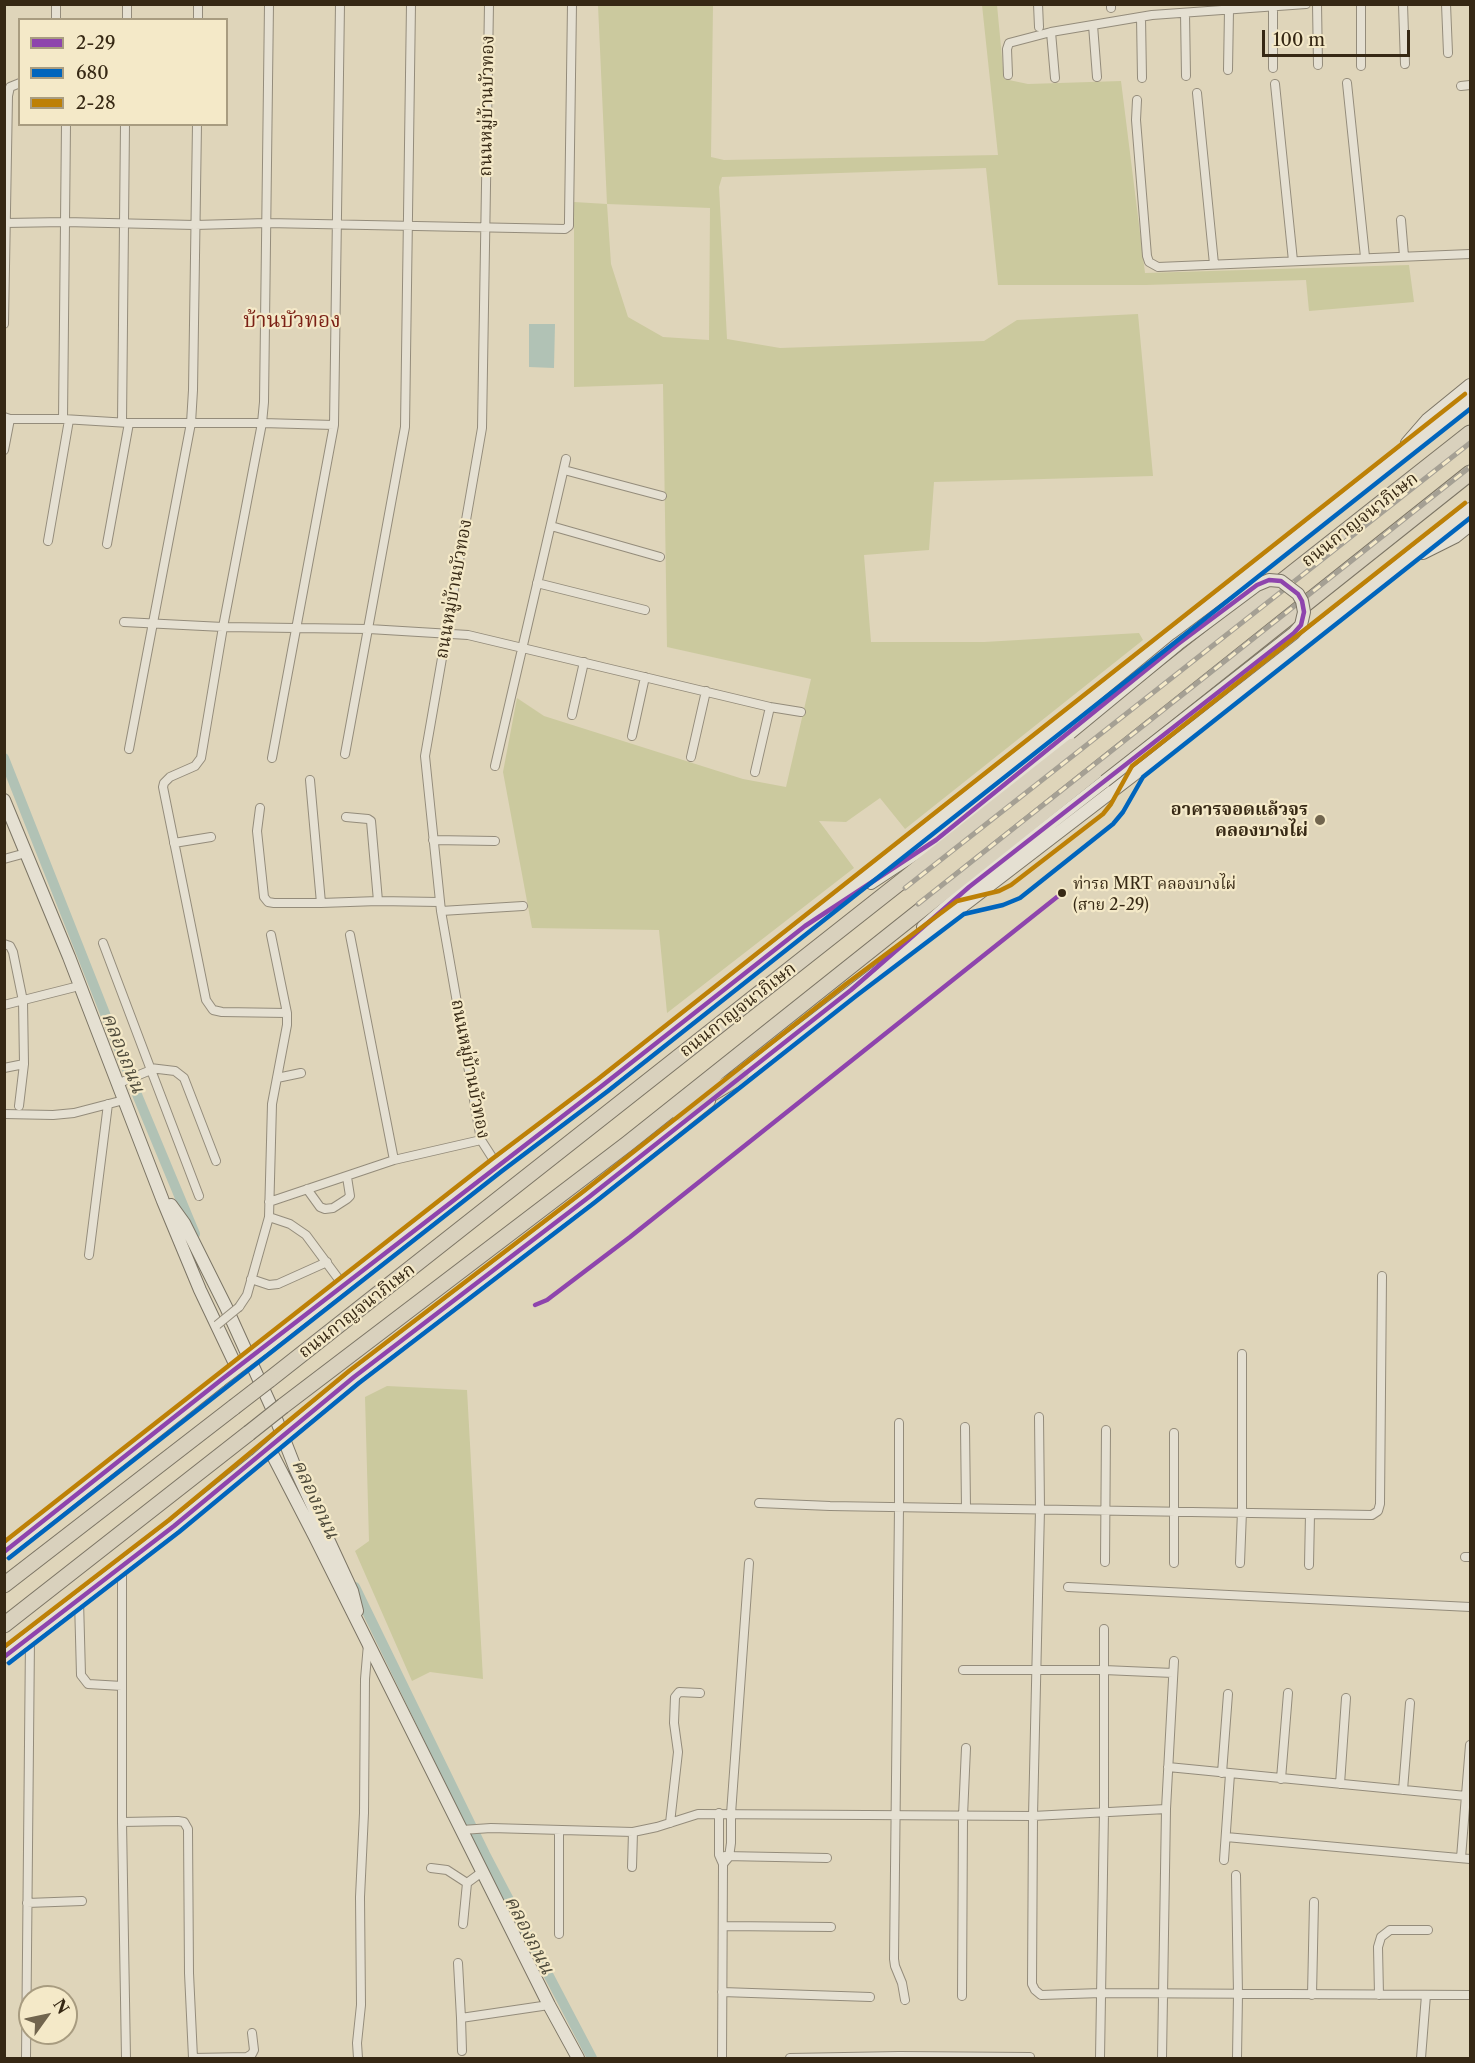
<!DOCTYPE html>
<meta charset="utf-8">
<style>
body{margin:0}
#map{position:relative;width:1475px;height:2063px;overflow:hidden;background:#dfd5ba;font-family:"Libre Caslon Text",serif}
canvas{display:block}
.frame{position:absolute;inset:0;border:6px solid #362814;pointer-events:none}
.legend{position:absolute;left:18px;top:18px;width:210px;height:108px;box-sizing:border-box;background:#f4e9c8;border:2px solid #a89c80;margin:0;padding:8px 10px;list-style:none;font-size:18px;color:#362814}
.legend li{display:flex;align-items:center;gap:12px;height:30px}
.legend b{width:30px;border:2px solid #a89c80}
.north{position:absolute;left:18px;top:1985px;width:60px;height:60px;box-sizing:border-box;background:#f4e9c8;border:2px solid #a89c80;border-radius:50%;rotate:57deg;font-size:16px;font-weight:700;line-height:24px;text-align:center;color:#362814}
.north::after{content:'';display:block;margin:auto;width:21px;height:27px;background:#71654e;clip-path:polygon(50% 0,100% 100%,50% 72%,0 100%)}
.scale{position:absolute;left:1262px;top:30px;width:148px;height:27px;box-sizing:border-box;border:3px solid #362814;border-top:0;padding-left:8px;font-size:18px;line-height:21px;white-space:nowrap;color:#362814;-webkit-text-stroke:4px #f4e9c8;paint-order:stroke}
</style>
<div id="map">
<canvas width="1475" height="2063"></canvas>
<div class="frame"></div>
<ul class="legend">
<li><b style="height:8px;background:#8e44ad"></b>2-29</li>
<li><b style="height:8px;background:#0065bd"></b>680</li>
<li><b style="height:8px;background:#bd8006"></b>2-28</li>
</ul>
<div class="north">N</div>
<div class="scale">100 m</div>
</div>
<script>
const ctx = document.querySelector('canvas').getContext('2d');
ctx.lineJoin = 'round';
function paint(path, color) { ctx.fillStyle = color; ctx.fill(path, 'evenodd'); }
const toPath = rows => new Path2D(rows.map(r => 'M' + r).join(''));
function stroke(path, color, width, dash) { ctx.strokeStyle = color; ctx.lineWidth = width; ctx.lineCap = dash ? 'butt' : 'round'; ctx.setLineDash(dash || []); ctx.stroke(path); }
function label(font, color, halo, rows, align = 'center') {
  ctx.font = font + ' "Libre Caslon Text","Noto Serif Thai",serif'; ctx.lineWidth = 4.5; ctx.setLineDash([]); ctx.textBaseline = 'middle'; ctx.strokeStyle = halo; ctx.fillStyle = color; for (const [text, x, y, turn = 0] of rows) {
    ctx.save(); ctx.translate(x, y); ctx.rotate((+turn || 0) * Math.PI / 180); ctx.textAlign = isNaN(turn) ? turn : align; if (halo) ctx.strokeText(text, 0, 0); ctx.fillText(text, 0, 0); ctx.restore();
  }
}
paint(toPath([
 [598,5,713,5,711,157,724,160,998,155,982,5,997,5,1004,79,1028,84,1121,81,1145,273,1409,265,1414,302,1309,311,1306,280,1146,285,998,285,986,168,722,177,719,187,727,339,780,348,984,341,1017,320,1138,314,1153,476,934,482,929,550,864,555,871,642,984,642,1139,633,1143,640,905,829,880,798,846,822,819,821,854,868,667,1013,659,930,532,928,503,772,517,698,544,716,743,779,786,787,811,679,667,647,663,384,574,387,574,202,607,204],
 [607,204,710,208,709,340,663,337,628,317,611,264],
 [387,1386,467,1390,483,1679,430,1672,412,1681,355,1551,369,1541,365,1397]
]), '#cbc99e');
paint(toPath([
 [529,324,555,324,554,368,529,367]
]), '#b1c2b5');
stroke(toPath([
 [4,758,138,1097,195,1234],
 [355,1587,485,1854,592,2058]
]), '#b1c2b5', 10);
const street = toPath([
 [269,4,264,402,262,423,223,627,201,758,195,766,170,777,164,783,163,787,206,1000,213,1010,222,1012,287,1013],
 [489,4,482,428,425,756,441,911,481,1140,497,1165],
 [1038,4,1039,27],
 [1317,4,1318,65],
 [1403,4,1405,64],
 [1446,4,1448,53],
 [1111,8,1111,4],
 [1273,8,1273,68],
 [1185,13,1186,76],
 [1141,17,1142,78],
 [56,20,56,4],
 [127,20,127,4],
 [198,20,198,4],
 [1093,25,1097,77],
 [1051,32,1055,78],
 [1361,66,1361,4],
 [1228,70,1229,10],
 [1008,75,1007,49,1009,43,1051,32,1152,15,1306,4],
 [1347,83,1365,257],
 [1275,84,1293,261],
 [1461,86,1470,85],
 [1197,93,1214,264],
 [1137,100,1136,120,1147,256,1149,262,1158,267,1470,254],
 [1401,220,1404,256],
 [6,223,65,222,195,225,267,223,565,229,569,226,569,220,572,4],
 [4,324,8,96,10,87,20,83],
 [4,417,10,419,63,419,129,423,262,423,334,425],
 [63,419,66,124],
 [122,422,125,124],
 [4,450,10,419],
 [564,470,662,496],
 [551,526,660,557],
 [48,541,69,420],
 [107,544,129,423],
 [537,583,645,610],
 [124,622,223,627,369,629,468,635,770,707,801,712],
 [572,715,584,662],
 [632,736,645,677],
 [129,749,191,423,193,390,197,124],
 [345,754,405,427,411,4],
 [691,757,706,691],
 [272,758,334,425,340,4],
 [495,766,566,459],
 [755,772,770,707],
 [310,780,321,903,378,901,439,902],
 [260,808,257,831,264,897,268,902,274,903,321,903],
 [346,817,368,819,371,821,378,901],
 [433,840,495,841],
 [174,843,211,837],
 [4,859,26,853],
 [441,911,523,906],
 [350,935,394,1160],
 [103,943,151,1070,117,1084],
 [4,944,10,946,13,952,23,1001,24,1064,19,1106],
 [4,1005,79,986],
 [4,1068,24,1064],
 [150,1068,175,1071,184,1078,216,1161],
 [151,1070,199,1196],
 [277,1078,301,1073],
 [4,1114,53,1115,74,1113,124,1100],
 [307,1189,320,1207,325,1209,333,1208,347,1199,350,1196,347,1177],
 [269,1202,394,1160,481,1140],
 [269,1217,290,1224,306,1235,343,1285],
 [89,1255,108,1104],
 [251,1279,269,1285,278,1284,327,1262],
 [239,1307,247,1295,269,1217,272,1104,287,1025,287,1013,271,935],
 [1039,1417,1040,1509,1033,1816,1032,1984,1035,1990,1041,1995,1101,1993,1470,1995],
 [899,1423,899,1507,894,1959,895,1966,902,1983,905,2000],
 [965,1427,966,1508],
 [759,1503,830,1506,1372,1515,1378,1511,1380,1504,1382,1276],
 [1465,1557,1470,1557],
 [1105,1562,1106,1430],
 [1174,1563,1174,1433],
 [1240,1563,1242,1511,1242,1354],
 [1309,1565,1310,1514],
 [122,1567,122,1822,126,2058],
 [1068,1587,1470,1607],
 [79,1600,81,1675,88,1684,122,1686],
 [963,1670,1104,1670,1173,1673],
 [1168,1767,1466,1796],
 [1222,1773,1228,1694],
 [1281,1779,1288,1693],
 [1340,1784,1346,1698],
 [1403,1790,1410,1703],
 [719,1813,719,1855,723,1864,722,2058],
 [122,1822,178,1821,184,1822,188,1829,189,1973,193,2058],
 [670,1823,678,1752,674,1723,675,1697,679,1692,700,1693],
 [462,1830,491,1828,633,1832,657,1827,698,1814,1033,1816,1166,1809],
 [1226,1837,1470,1859],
 [725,1856,827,1858],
 [1461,1858,1470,1745],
 [1224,1860,1230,1774],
 [723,1864,729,1857,731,1843,731,1814,749,1563],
 [632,1867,633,1832],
 [431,1868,447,1870,467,1883],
 [1236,1875,1238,1994,1237,2058],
 [27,1903,82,1901],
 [463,1924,467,1883,482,1872],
 [723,1926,831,1927],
 [559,1934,559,1830],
 [458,1963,461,2018],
 [722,1992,870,1997],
 [1312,1995,1314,1902],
 [1379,1995,1378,1947,1381,1937,1390,1930,1428,1930],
 [962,1996,963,1816,966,1748],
 [462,2051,461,2018,549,2005],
 [26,2058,30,1638],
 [193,2058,247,2057,252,2054,254,2050,252,2033],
 [358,2058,357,2043,361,2005,360,1897,364,1813,365,1679,368,1644],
 [790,2058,899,2056,1030,2057],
 [1100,2058,1104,1812,1104,1629],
 [1162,2058,1166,1809,1174,1661],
 [1421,2058,1426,1995]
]);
const secondary = toPath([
 [1407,443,1427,420,1470,385],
 [1423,553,1455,537,1470,525],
 [4,800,69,957,163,1201,200,1290,237,1368],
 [871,883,936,840,1070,733],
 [923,927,969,887,1105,781],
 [735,1081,1149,763,1470,509],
 [171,1205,184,1223,226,1307,271,1406,296,1470,352,1591,357,1611],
 [262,1349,497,1165,603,1085,1470,400],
 [290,1430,354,1377,589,1197,709,1101],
 [269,1448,315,1537,549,2005,578,2058],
 [4,1552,221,1380],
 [4,1657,174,1526,256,1460]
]);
const highway = toPath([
 [679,1113,741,1076],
 [269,1380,1470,433],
 [283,1406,627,1144,1470,473],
 [4,1585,234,1407],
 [4,1625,249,1433]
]);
stroke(street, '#948c7b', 10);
stroke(secondary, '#7c7565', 14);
stroke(highway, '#7c7565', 17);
stroke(street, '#e5e0d2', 8);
stroke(secondary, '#e5e0d2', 12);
stroke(highway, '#d9d1bd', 15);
const rail = toPath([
 [905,888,1470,443],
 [918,904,1470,467]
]);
stroke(rail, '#a5a094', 5);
stroke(rail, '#f4e9c8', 3, [9]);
const streetBridge = toPath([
 [217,1325,239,1307]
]);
const secondaryBridge = toPath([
 [1070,733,1178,644,1257,585,1269,580,1281,581,1298,594,1302,601,1304,612,1301,625,1294,633,1105,781],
 [221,1380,262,1349],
 [256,1460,290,1430]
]);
const highwayBridge = toPath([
 [234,1407,269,1380],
 [249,1433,283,1406]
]);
stroke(streetBridge, '#948c7b', 10, []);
stroke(secondaryBridge, '#7c7565', 14, []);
stroke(highwayBridge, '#7c7565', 17, []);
stroke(streetBridge, '#e5e0d2', 8);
stroke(secondaryBridge, '#e5e0d2', 12);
stroke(highwayBridge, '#d9d1bd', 15);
stroke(toPath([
 [535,1305,547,1300,630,1237,1062,893],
 [4,1552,221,1380,603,1085,805,926,936,840,1178,644,1257,585,1269,580,1281,581,1298,594,1302,601,1304,612,1301,625,1294,633,969,887,851,990,589,1197,354,1377,174,1526,4,1657]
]), '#8e44ad', 4.5);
stroke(toPath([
 [9,1558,502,1171,608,1091,1470,409],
 [9,1663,179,1532,359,1383,594,1203,856,996,964,914,1003,905,1020,898,1113,824,1123,812,1143,777,1470,518]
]), '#0065bd', 4.5);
stroke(toPath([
 [4,1542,492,1159,598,1079,1465,394],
 [4,1647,169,1520,349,1371,584,1191,846,984,957,901,999,891,1011,885,1103,814,1111,804,1132,766,1465,503]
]), '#bd8006', 4.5);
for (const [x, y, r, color] of [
 [1320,820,6,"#71654e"],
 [1062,893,5,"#362814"]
]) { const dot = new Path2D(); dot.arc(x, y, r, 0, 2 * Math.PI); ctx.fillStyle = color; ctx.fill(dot); stroke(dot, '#f4e9c8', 2); }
label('16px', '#362814', '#f4e9c8', [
 ["ท่ารถ MRT คลองบางไผ่",1073,884],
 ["(สาย 2-29)",1073,905]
], 'left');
label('18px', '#362814', '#f4e9c8', [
 ["ถนนหมู่บ้านบัวทอง",487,106,-89],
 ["ถนนกาญจนาภิเษก",1360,520,-38],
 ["ถนนหมู่บ้านบัวทอง",454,589,-80],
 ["ถนนกาญจนาภิเษก",738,1010,-38],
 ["ถนนหมู่บ้านบัวทอง",470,1069,79],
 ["ถนนกาญจนาภิเษก",357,1311,-38]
]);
label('bold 18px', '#362814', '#f4e9c8', [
 ["อาคารจอดแล้วจร",1308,810],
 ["คลองบางไผ่",1308,831]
], 'right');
label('italic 20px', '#504c3c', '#f4e9c8', [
 ["คลองถนน",123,1053,68],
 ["คลองถนน",315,1499,65],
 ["คลองถนน",529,1935,63]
]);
label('21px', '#7a1f14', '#f4e9c8', [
 ["บ้านบัวทอง",292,321]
]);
</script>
